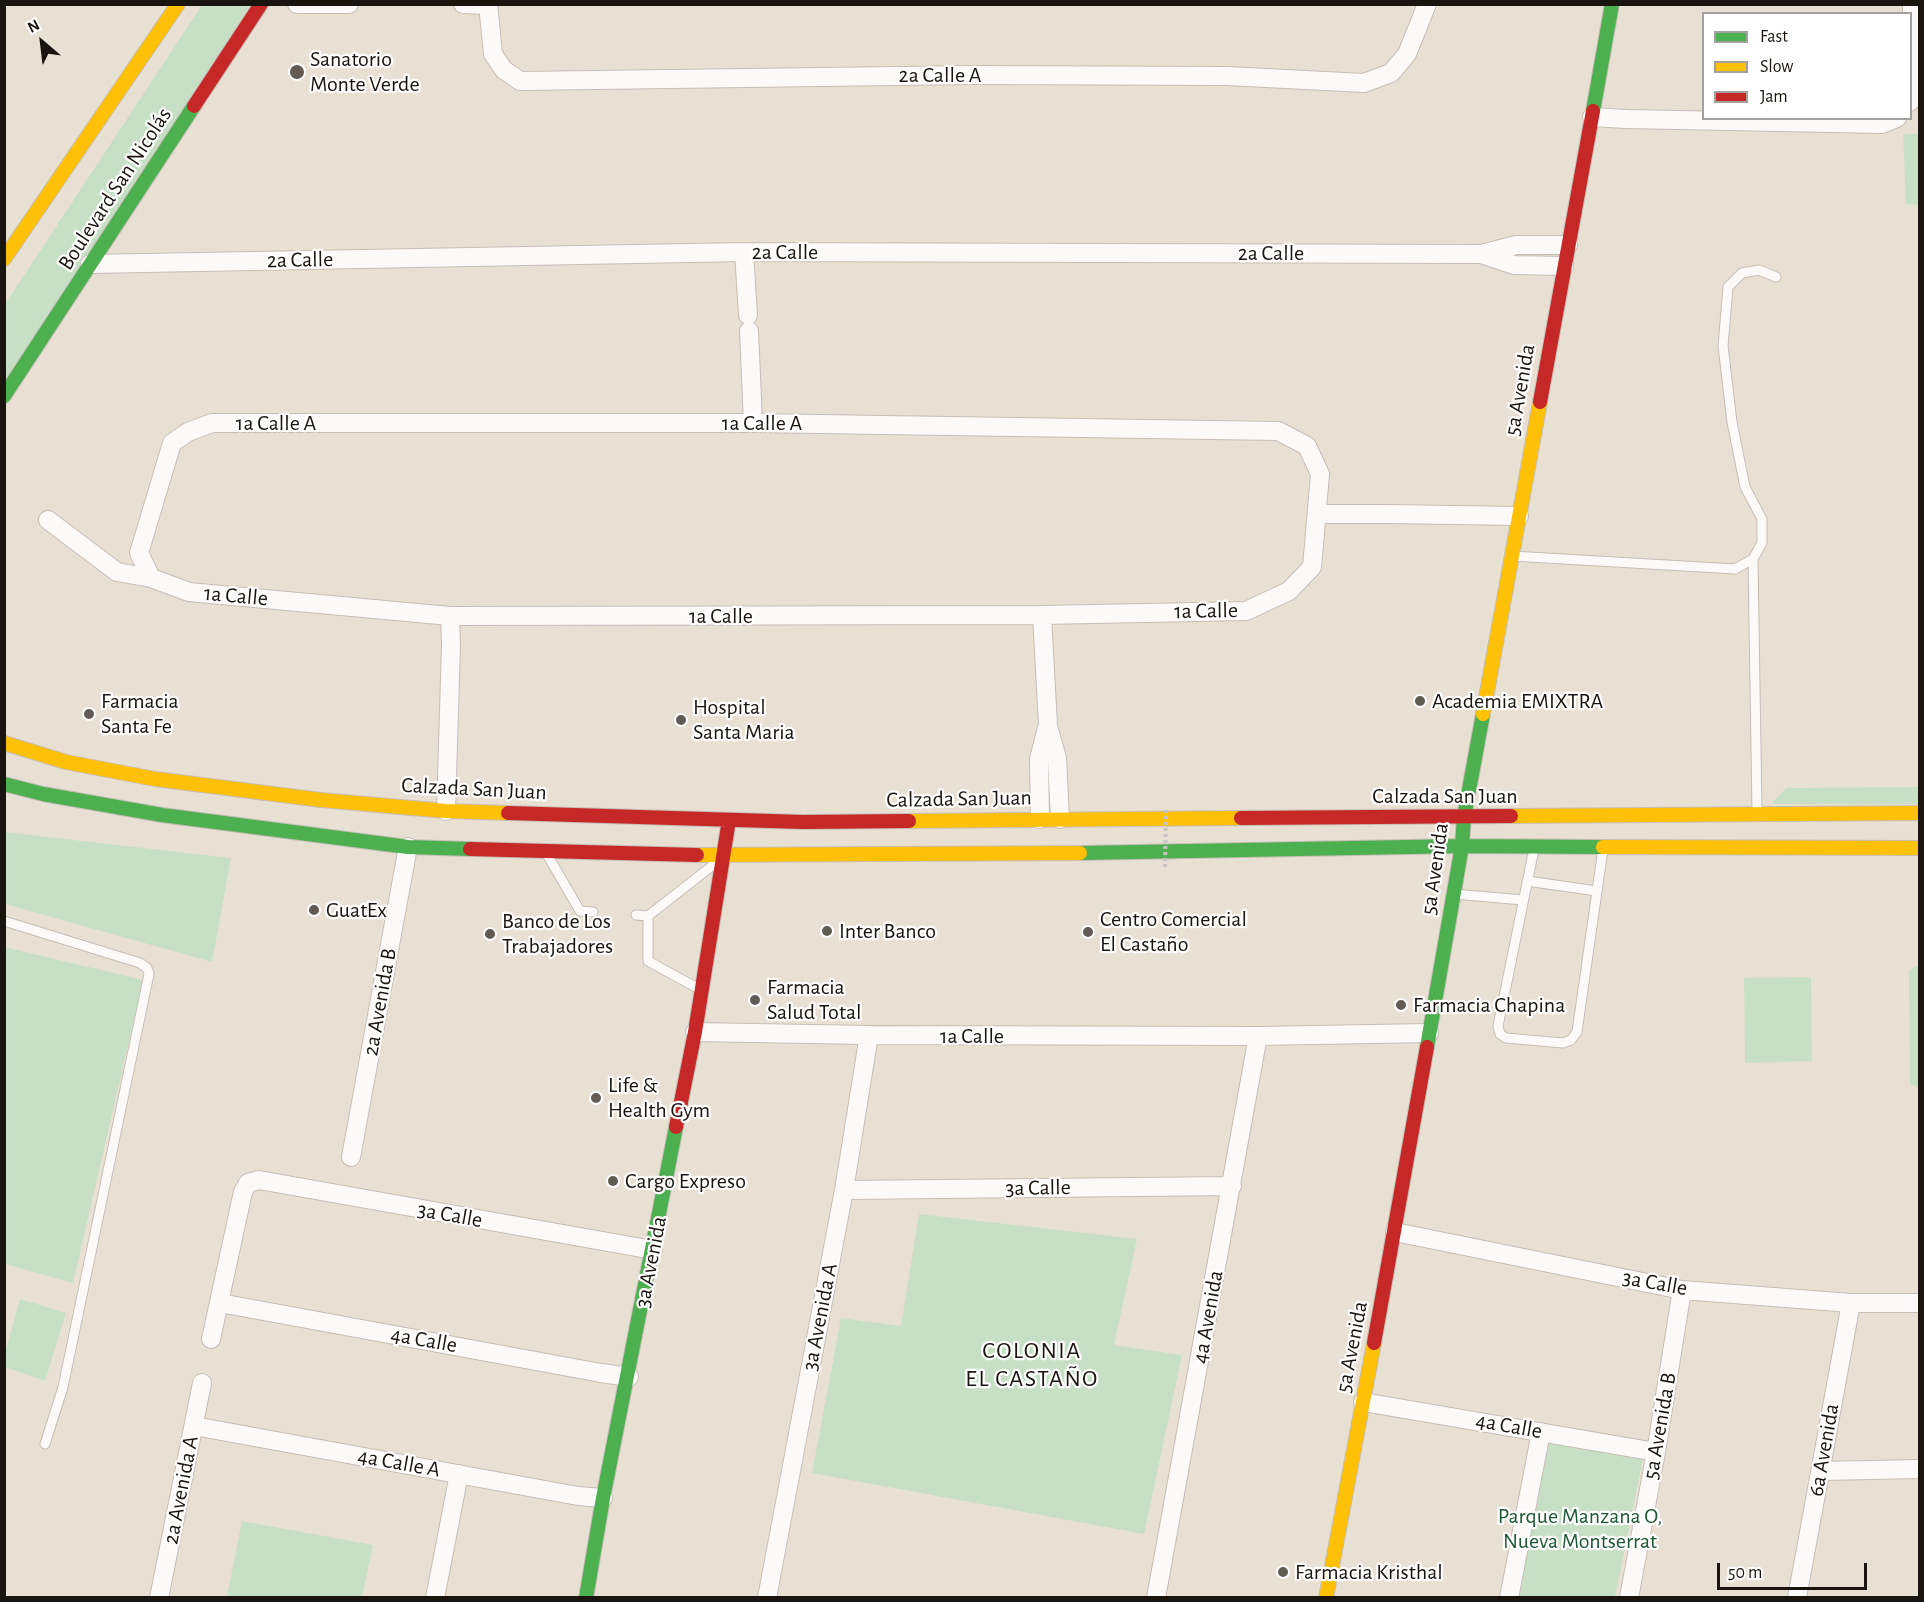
<!DOCTYPE html>
<meta charset="utf-8">
<style>
body{margin:0}
#map{position:relative;width:1924px;height:1602px;overflow:hidden;background:#e9e0d4;font-family:"Alegreya Sans",sans-serif}
canvas{display:block}
.frame{position:absolute;inset:0;border:6px solid #19140d;pointer-events:none}
.legend{position:absolute;left:1702px;top:12px;width:210px;height:108px;box-sizing:border-box;background:#fff;border:2px solid #a3a19e;margin:0;padding:8px 10px;list-style:none;font-size:18px;color:#19140d}
.legend li{display:flex;align-items:center;gap:12px;height:30px}
.legend b{width:30px;border:2px solid #a3a19e}
.north{position:absolute;left:12px;top:12px;width:60px;height:60px;-webkit-text-stroke:4px #fff;paint-order:stroke;rotate:332deg;font-size:16px;font-weight:700;line-height:24px;text-align:center;color:#19140d}
.north::after{content:'';display:block;margin:auto;width:21px;height:27px;background:#19140d;clip-path:polygon(50% 0,100% 100%,50% 72%,0 100%)}
.scale{position:absolute;left:1717px;top:1563px;width:150px;height:27px;box-sizing:border-box;border:3px solid #19140d;border-top:0;padding-left:8px;font-size:18px;line-height:21px;white-space:nowrap;color:#19140d;-webkit-text-stroke:4px #fff;paint-order:stroke}
</style>
<div id="map">
<canvas width="1924" height="1602"></canvas>
<div class="frame"></div>
<ul class="legend">
<li><b style="height:8px;background:#4caf50"></b>Fast</li>
<li><b style="height:8px;background:#ffc107"></b>Slow</li>
<li><b style="height:8px;background:#c62828"></b>Jam</li>
</ul>
<div class="north">N</div>
<div class="scale">50 m</div>
</div>
<script>
const ctx = document.querySelector('canvas').getContext('2d');
ctx.lineJoin = 'round';
function paint(path, color) { ctx.fillStyle = color; ctx.fill(path, 'evenodd'); }
const toPath = rows => new Path2D(rows.map(r => 'M' + r).join(''));
function stroke(path, color, width, dash) { ctx.strokeStyle = color; ctx.lineWidth = width; ctx.lineCap = dash ? 'butt' : 'round'; ctx.setLineDash(dash || []); ctx.stroke(path); }
function label(font, color, halo, rows, align = 'center') {
  ctx.font = font + ' "Alegreya Sans",sans-serif'; ctx.lineWidth = 4.5; ctx.setLineDash([]); ctx.textBaseline = 'middle'; ctx.strokeStyle = halo; ctx.fillStyle = color; for (const [text, x, y, turn = 0] of rows) {
    ctx.save(); ctx.translate(x, y); ctx.rotate((+turn || 0) * Math.PI / 180); ctx.textAlign = isNaN(turn) ? turn : align; if (halo) ctx.strokeText(text, 0, 0); ctx.fillText(text, 0, 0); ctx.restore();
  }
}
paint(toPath([
 [202,5,250,5,5,393,5,304],
 [1903,134,1919,134,1919,205,1906,204],
 [1919,787,1919,804,1771,804,1786,788],
 [4,832,231,858,212,962,5,904],
 [4,947,143,980,73,1283,5,1264],
 [1919,966,1920,1087,1917,1088,1910,1084,1909,971,1914,967],
 [1811,977,1812,1061,1745,1063,1744,978],
 [919,1214,1137,1239,1114,1345,1182,1355,1144,1534,812,1473,841,1318,901,1326],
 [20,1299,66,1313,45,1381,5,1367,5,1352],
 [1550,1440,1643,1459,1615,1597,1517,1598],
 [242,1521,373,1545,362,1597,227,1597]
]), '#c7e0c5');
const lane = toPath([
 [1512,556,1735,569,1753,559,1762,543,1762,519,1745,487,1732,422,1723,346,1728,287,1742,273,1759,270,1776,277],
 [1753,559,1757,812],
 [1534,849,1498,1026,1500,1034,1506,1038,1563,1043,1571,1040,1577,1032,1603,849],
 [548,856,580,911,593,912],
 [1527,881,1597,891],
 [1454,894,1523,900],
 [636,915,648,916,717,862],
 [648,916,648,961,701,990],
 [4,921,140,963,147,968,149,974,63,1387,45,1444]
]);
const street = toPath([
 [297,4,349,4],
 [463,4,487,5],
 [488,4,493,54,504,70,520,81,972,75,1227,76,1364,83,1391,73,1407,54,1427,4],
 [1910,102,1913,95,1912,4],
 [1592,117,1626,119,1882,124,1897,118],
 [744,252,748,315],
 [1481,254,1514,265,1564,266],
 [90,264,744,252,1481,254,1516,245,1568,245],
 [749,331,753,423],
 [1317,514,1387,514,1519,516],
 [48,520,117,572,151,578,189,592,450,616,1042,615,1246,611,1289,591,1312,567,1320,474,1307,446,1278,431,753,423,212,423,188,432,172,443,139,553,151,578],
 [1042,615,1048,726,1057,758,1060,819],
 [446,811,451,645,450,616],
 [1040,819,1039,759,1047,728],
 [695,1032,869,1035,1258,1036,1429,1033],
 [351,1157,408,847],
 [844,1190,1232,1186],
 [1395,1232,1682,1290,1851,1303,1920,1303],
 [220,1303,601,1373,629,1377],
 [211,1339,243,1192,248,1183,259,1180,653,1250],
 [1363,1402,1656,1452],
 [194,1426,578,1496,603,1498],
 [1821,1471,1920,1469],
 [159,1598,202,1383],
 [435,1598,459,1474],
 [767,1598,844,1190,869,1035],
 [1156,1598,1258,1036],
 [1509,1598,1541,1432],
 [1629,1598,1656,1452,1682,1290],
 [1797,1598,1851,1303]
]);
const fast = toPath([
 [1593,111,1612,4],
 [4,396,194,106],
 [4,784,43,794,162,815,408,847,470,849],
 [1080,853,1462,846,1603,847],
 [1427,1047,1462,846,1464,817,1483,714],
 [586,1598,603,1498,676,1127]
]);
const slow = toPath([
 [4,259,178,4],
 [1483,714,1540,402],
 [4,743,66,762,155,779,321,800,446,811,508,813],
 [1511,816,1920,813],
 [909,821,1241,818],
 [1603,847,1920,848],
 [697,855,1080,853],
 [1326,1598,1374,1343]
]);
const jam = toPath([
 [194,106,261,4],
 [1540,402,1593,111],
 [508,813,803,822,909,821],
 [1241,818,1511,816],
 [470,849,697,855],
 [676,1127,695,1032,729,820],
 [1374,1343,1427,1047]
]);
stroke(lane, '#c6beb5', 11);
stroke(street, '#c6beb5', 20);
stroke(fast, '#c6beb5', 16);
stroke(slow, '#c6beb5', 16);
stroke(jam, '#c6beb5', 16);
stroke(lane, '#fcfaf9', 9);
stroke(street, '#fcfaf9', 18);
stroke(fast, '#4caf50', 14);
stroke(slow, '#ffc107', 14);
stroke(jam, '#c62828', 14);
stroke(toPath([
 [1165,867,1166,809]
]), '#c7c4c0', 4, [3, 3]);
for (const [x, y, r, color] of [
 [297,72,8,"#625b53"],
 [1420,701,6,"#625b53"],
 [89,714,6,"#625b53"],
 [681,720,6,"#625b53"],
 [314,910,6,"#625b53"],
 [827,931,6,"#625b53"],
 [1088,932,6,"#625b53"],
 [490,934,6,"#625b53"],
 [755,1000,6,"#625b53"],
 [1401,1005,6,"#625b53"],
 [596,1098,6,"#625b53"],
 [613,1181,6,"#625b53"],
 [1283,1572,6,"#625b53"]
]) { const dot = new Path2D(); dot.arc(x, y, r, 0, 2 * Math.PI); ctx.fillStyle = color; ctx.fill(dot); stroke(dot, '#fff', 2); }
label('22px', '#19140d', '#fff', [
 ["Sanatorio",310,59],
 ["Monte Verde",310,84],
 ["Farmacia",101,701],
 ["Santa Fe",101,726],
 ["Academia EMIXTRA",1432,701],
 ["Hospital",693,707],
 ["Santa Maria",693,732],
 ["GuatEx",326,910],
 ["Centro Comercial",1100,919],
 ["El Castaño",1100,944],
 ["Banco de Los",502,921],
 ["Trabajadores",502,946],
 ["Inter Banco",839,931],
 ["Farmacia",767,987],
 ["Salud Total",767,1012],
 ["Farmacia Chapina",1413,1005],
 ["Life &",608,1085],
 ["Health Gym",608,1110],
 ["Cargo Expreso",625,1181],
 ["Farmacia Kristhal",1295,1572]
], 'left');
label('22px', '#19140d', '#fff', [
 ["2a Calle A",940,75],
 ["Boulevard San Nicolás",115,189,-57],
 ["2a Calle",785,252],
 ["2a Calle",1271,253],
 ["2a Calle",300,260,-1],
 ["5a Avenida",1520,390,-80],
 ["1a Calle A",276,423],
 ["1a Calle A",762,423],
 ["1a Calle",236,596,5],
 ["1a Calle",1206,611,-1],
 ["1a Calle",721,616],
 ["Calzada San Juan",474,789,3],
 ["Calzada San Juan",1445,796],
 ["Calzada San Juan",959,799,-1],
 ["5a Avenida",1435,869,-82],
 ["2a Avenida B",380,1002,-80],
 ["1a Calle",972,1036],
 ["3a Calle",1038,1188,-1],
 ["3a Calle",450,1215,10],
 ["3a Avenida",651,1262,-79],
 ["3a Calle",1655,1283,10],
 ["3a Avenida A",820,1317,-79],
 ["4a Avenida",1208,1317,-80],
 ["4a Calle",424,1340,10],
 ["5a Avenida",1352,1347,-79],
 ["4a Calle",1509,1426,10],
 ["5a Avenida B",1660,1426,-80],
 ["6a Avenida",1824,1450,-80],
 ["4a Calle A",399,1463,10],
 ["2a Avenida A",181,1490,-79]
]);
label('22px', '#1c5831', '#fff', [
 ["Parque Manzana O,",1580,1516],
 ["Nueva Montserrat",1580,1541]
]);
ctx.letterSpacing = '1.5px';
label('24px', '#19140d', '#fff', [
 ["COLONIA",1032,1351],
 ["EL CASTAÑO",1032,1379]
]);
ctx.letterSpacing = '0px';
</script>
